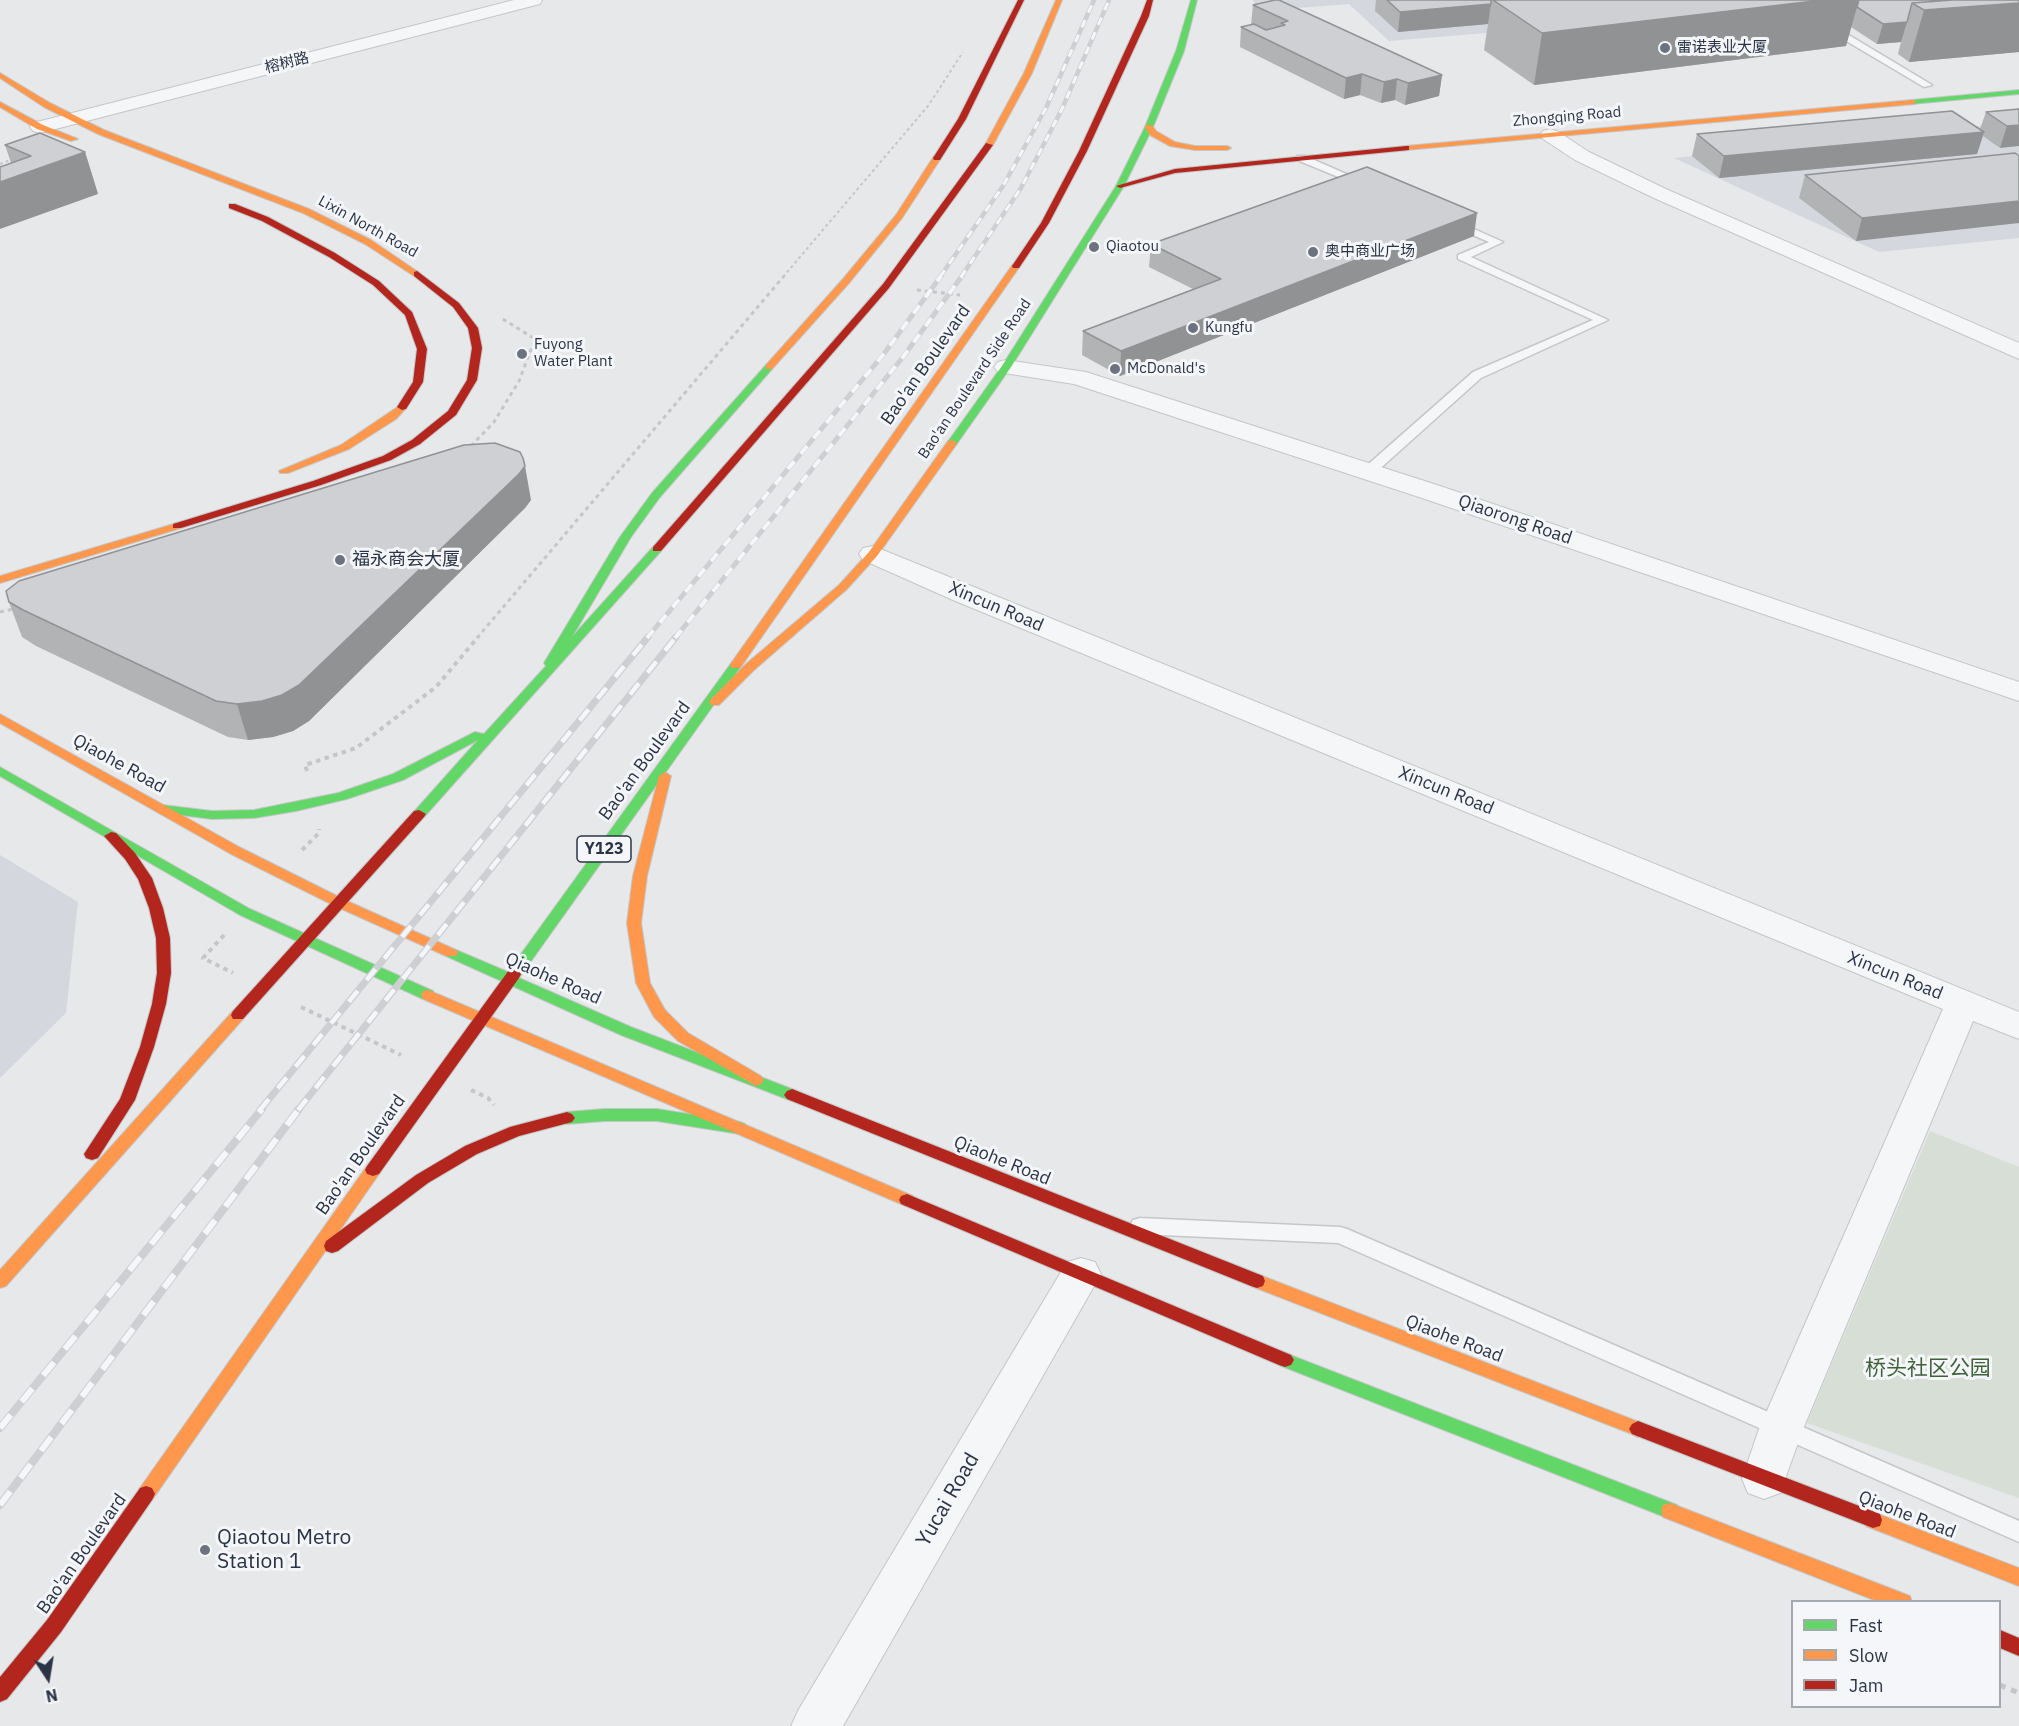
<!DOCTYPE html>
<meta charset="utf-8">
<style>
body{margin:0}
#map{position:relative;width:2019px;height:1726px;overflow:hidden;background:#e6e8ea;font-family:"IBM Plex Sans",sans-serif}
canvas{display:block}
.legend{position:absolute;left:1791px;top:1600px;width:210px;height:108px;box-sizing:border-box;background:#f4f6f9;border:2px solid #a4a8b1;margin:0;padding:8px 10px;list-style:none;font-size:18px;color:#2b3445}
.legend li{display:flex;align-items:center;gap:12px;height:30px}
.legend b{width:30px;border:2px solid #a4a8b1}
.north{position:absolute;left:18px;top:1648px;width:60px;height:60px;-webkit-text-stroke:4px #f4f6f9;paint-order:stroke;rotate:168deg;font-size:16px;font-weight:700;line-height:24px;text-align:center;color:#2b3445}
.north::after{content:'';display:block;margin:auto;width:21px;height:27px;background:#2b3445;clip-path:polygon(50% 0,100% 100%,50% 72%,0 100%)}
</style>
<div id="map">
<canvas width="2019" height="1726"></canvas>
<ul class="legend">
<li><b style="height:8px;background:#63d668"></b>Fast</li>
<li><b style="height:8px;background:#ff974d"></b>Slow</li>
<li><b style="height:8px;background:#b3261e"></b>Jam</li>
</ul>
<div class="north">N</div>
</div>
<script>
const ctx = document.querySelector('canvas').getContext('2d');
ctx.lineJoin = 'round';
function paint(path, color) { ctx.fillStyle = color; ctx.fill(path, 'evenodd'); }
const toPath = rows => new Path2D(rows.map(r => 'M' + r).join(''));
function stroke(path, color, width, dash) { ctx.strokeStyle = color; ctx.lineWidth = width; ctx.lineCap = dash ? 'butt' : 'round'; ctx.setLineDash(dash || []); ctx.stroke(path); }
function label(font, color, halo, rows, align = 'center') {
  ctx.font = font + ' "IBM Plex Sans","Noto Sans SC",sans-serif'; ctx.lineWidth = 6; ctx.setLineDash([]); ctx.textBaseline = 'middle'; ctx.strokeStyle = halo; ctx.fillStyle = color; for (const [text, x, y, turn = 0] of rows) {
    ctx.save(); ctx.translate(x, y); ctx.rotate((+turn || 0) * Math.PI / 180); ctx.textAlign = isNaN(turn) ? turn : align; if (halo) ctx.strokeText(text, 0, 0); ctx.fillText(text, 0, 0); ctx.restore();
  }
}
paint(toPath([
 [1253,0,1778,0,1789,8,1389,41,1349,4,1258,11],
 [2019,122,2019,238,1879,252,1674,158],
 [0,855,78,902,66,1013,0,1078]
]), '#d4d7dd');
paint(toPath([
 [1930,1131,2019,1167,2019,1498,1807,1423]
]), '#d6ded6');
const lane = toPath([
 [1826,25,1832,25,1932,85,1924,87,1826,29,1826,25],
 [1297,156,1305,156,1367,183,1358,185,1297,160,1297,156],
 [1454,220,1503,242,1471,257,1608,320,1481,378,1374,474,1364,474,1363,471,1364,468,1473,372,1593,320,1458,259,1458,255,1489,242,1450,225,1450,221,1454,220],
 [1140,1218,1340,1227,1347,1229,2019,1521,2019,1542,1338,1243,1140,1234,1133,1232,1130,1226,1133,1220,1140,1218]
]);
const street = toPath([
 [514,0,542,0,540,4,40,133,33,131,30,127,33,123,514,0],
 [1550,129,1557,131,1589,152,1668,190,2019,343,2019,359,1654,198,1575,160,1543,139,1540,135,1543,131,1550,129],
 [1006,360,1086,372,1440,486,2019,682,2019,701,1422,498,1074,384,998,372,994,367,998,362,1006,360],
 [873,546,2019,1012,2019,1039,1973,1021,1803,1429,1780,1493,1764,1499,1748,1493,1742,1479,1759,1429,1943,1009,953,600,863,560,859,554,863,548,873,546],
 [1081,1258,1095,1262,1101,1274,843,1726,791,1726,799,1709,1067,1262,1081,1258]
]);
const fast = toPath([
 [1191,0,1197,0,1184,51,1153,127,1124,186,1011,367,956,445,948,445,947,443,1002,366,1116,186,1145,127,1176,51,1191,0],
 [2019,90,2019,94,1912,104,1908,102,1912,100,2019,90],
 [769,364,772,365,772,369,660,497,631,537,572,637,653,547,661,547,661,551,424,817,419,818,412,814,478,740,403,780,347,799,296,811,254,818,212,819,157,812,155,809,162,805,212,811,254,810,338,793,393,774,475,732,484,734,546,666,544,663,620,537,652,493,766,365,769,364],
 [736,661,742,665,519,978,631,1027,797,1091,800,1095,797,1099,792,1101,621,1035,446,956,444,953,446,950,456,950,508,972,732,662,736,661],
 [0,767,250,909,433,991,435,995,433,999,423,999,240,915,0,776,0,767],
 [604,1109,657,1109,740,1122,745,1124,748,1128,745,1132,740,1134,657,1121,604,1121,567,1124,562,1122,559,1118,562,1114,567,1112,604,1109],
 [1285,1353,1677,1505,1679,1511,1677,1517,1670,1519,1279,1365,1276,1360,1279,1355,1285,1353]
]);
const slow = toPath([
 [1056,0,1062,0,1032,73,993,145,986,147,985,145,1024,73,1056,0],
 [0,73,50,103,104,130,309,209,371,240,421,274,414,276,365,244,303,213,98,134,44,107,0,78,0,73],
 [1912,100,1915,100,1915,104,1406,150,1402,148,1406,146,1912,100],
 [0,102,43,125,78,139,71,141,37,129,0,107,0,102],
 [1146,125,1152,125,1156,131,1175,142,1195,146,1227,146,1231,148,1227,150,1195,150,1170,146,1150,135,1145,127,1146,125],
 [934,156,941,158,902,218,849,283,772,369,766,369,766,365,843,279,896,215,934,156],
 [1013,264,1020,266,740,668,732,668,730,665,732,662,1013,264],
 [402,404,407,407,396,419,349,449,288,473,280,473,279,471,341,445,402,404],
 [952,440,957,443,956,445,877,556,847,589,754,670,719,705,711,705,709,702,711,699,746,664,839,585,869,552,948,441,952,440],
 [177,523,181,524,181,528,0,583,0,576,177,523],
 [0,714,241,848,345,900,456,950,458,953,456,956,446,956,335,906,231,854,0,723,0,714],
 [665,772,671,776,647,876,641,923,650,983,665,1010,688,1033,761,1076,764,1080,761,1084,756,1086,678,1041,654,1017,636,983,627,923,633,876,659,776,665,772],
 [428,990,913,1196,915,1200,913,1204,907,1206,901,1204,423,999,421,995,423,991,428,990],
 [238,1010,243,1011,245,1015,243,1019,6,1286,0,1288,0,1270,233,1011,238,1010],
 [373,1164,379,1166,381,1170,379,1174,152,1500,146,1502,140,1500,137,1494,140,1488,367,1166,373,1164],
 [1257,1274,1644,1424,1647,1429,1644,1434,1638,1437,1632,1434,1251,1286,1249,1281,1251,1276,1257,1274],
 [1670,1503,1910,1596,1912,1602,1879,1602,1663,1517,1661,1511,1663,1505,1670,1503],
 [1873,1512,2019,1568,2019,1586,1866,1526,1864,1520,1866,1514,1873,1512]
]);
const jam = toPath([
 [1018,0,1024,0,966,119,940,160,934,160,933,158,958,119,1018,0],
 [1147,0,1153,0,1149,16,1087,151,1049,223,1019,268,1013,268,1012,266,1041,223,1079,151,1141,16,1147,0],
 [986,143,993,145,889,288,661,551,653,551,653,547,883,284,986,143],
 [1406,146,1409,146,1409,150,1175,173,1120,188,1116,186,1175,169,1406,146],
 [229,204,235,204,268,217,335,253,379,281,412,312,427,349,423,382,406,409,402,410,397,407,413,382,417,349,405,315,373,285,329,257,262,221,229,208,229,204],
 [417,271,459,303,478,328,482,348,477,380,456,415,420,444,391,460,321,485,181,528,173,528,173,524,313,481,383,456,412,440,448,411,467,380,472,348,468,328,453,307,414,276,414,272,417,271],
 [419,810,426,814,424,817,243,1019,233,1019,231,1015,233,1011,414,811,419,810],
 [111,832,116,833,135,853,152,878,163,908,170,938,171,973,166,1004,154,1047,135,1100,98,1158,92,1160,86,1158,84,1154,120,1099,140,1047,152,1004,157,973,156,938,149,908,138,879,125,859,104,836,111,832],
 [514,969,519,970,521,974,519,978,379,1174,373,1176,367,1174,365,1170,367,1166,509,970,514,969],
 [792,1089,1263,1276,1265,1281,1263,1286,1257,1288,1251,1286,787,1099,784,1095,787,1091,792,1089],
 [567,1112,572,1114,575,1118,572,1122,519,1136,477,1154,428,1183,338,1251,332,1253,326,1251,324,1246,326,1241,416,1175,465,1146,510,1127,567,1112],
 [907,1194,1291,1355,1294,1360,1291,1365,1285,1367,1279,1365,901,1204,899,1200,901,1196,907,1194],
 [1638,1421,1880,1514,1882,1520,1880,1526,1873,1528,1632,1434,1629,1429,1632,1424,1638,1421],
 [146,1486,152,1488,155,1494,152,1500,61,1632,7,1699,0,1702,0,1677,47,1620,140,1488,146,1486],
 [2000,1630,2019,1638,2019,1656,2000,1648,2000,1630]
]);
stroke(lane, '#c4c6c8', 3);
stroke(street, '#c4c6c8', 2);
stroke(fast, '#c4c6c8', 2);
stroke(slow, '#c4c6c8', 2);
stroke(jam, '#c4c6c8', 2);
stroke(toPath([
 [0,164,13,159],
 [783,277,928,106,963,52]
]), '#c5c6ca', 2, [3, 3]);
stroke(toPath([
 [917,290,960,295],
 [471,446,494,422,519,381,535,339,501,318],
 [0,612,17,608],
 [477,638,784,276]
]), '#c5c6ca', 3, [4, 4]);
stroke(toPath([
 [307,771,305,765,356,748,436,687,478,637],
 [302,850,319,833,319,829],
 [224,935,203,958,233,973],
 [301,1007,401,1055],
 [471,1090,488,1098,494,1105]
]), '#c5c6ca', 4, [4.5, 4.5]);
stroke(toPath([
 [2000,1685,2019,1693]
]), '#c5c6ca', 5, [6, 6]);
paint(lane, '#f5f6f7');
paint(street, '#f5f6f7');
paint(fast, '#63d668');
paint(slow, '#ff974d');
paint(jam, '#b3261e');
const railFar3 = toPath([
 [940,277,1003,186,1046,108,1094,0],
 [961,277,1021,188,1062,109,1109,0]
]);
const railFar2 = toPath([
 [647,638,883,355,941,276],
 [675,638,903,357,962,276]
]);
const railFar1 = toPath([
 [260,1110,648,637],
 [298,1110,676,637]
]);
const rail = toPath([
 [0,1428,262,1109],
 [0,1505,299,1109]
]);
stroke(railFar3, '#cecfd2', 4.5);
stroke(railFar2, '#cecfd2', 5);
stroke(railFar1, '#cecfd2', 7);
stroke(rail, '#cecfd2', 8);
stroke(railFar3, '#f4f6f9', 3, [8]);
stroke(railFar2, '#f4f6f9', 4, [10]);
stroke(railFar1, '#f4f6f9', 4.5, [14]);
stroke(rail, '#f4f6f9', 6, [17]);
paint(toPath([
 [1376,0,2019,0,2019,52,1909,62,1898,54,1901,42,1877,44,1851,27,1846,46,1534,85,1484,50,1488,24,1398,32,1375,11],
 [1253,5,1442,75,1439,96,1405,105,1395,100,1381,103,1360,95,1344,99,1240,47,1241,27,1251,25],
 [2019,109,2000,148,1983,136,1977,154,1719,178,1692,156,1697,134,1980,129,1986,112],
 [5,145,85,152,98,194,11,163],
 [2019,156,1856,241,1799,198,1805,175],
 [1474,236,1120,376,1082,355,1083,331,1193,289,1149,267,1151,244],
 [531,500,525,508,309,721,293,731,273,737,248,740,228,737,36,646,22,637,9,602]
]), '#b1b3b5');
paint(toPath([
 [1823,0,1859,0,1846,46,1534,85,1542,33],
 [2019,3,2019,52,1909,62,1924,10],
 [1491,4,1488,24,1398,32,1400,12],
 [1907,22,1901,42,1877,44,1883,24],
 [1362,74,1360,95,1344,99,1346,78],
 [1442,75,1439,96,1405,105,1408,83],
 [1397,79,1395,100,1381,103,1384,82],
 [2019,125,2019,146,2000,148,2007,126],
 [1984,132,1977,154,1719,178,1724,156],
 [85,152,98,194,0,229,0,182],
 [2019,201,2019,223,1856,241,1862,218],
 [1477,213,1474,236,1120,376,1121,351],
 [525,466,531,500,525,508,309,721,293,731,273,737,248,740,237,704]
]), '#909294');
const building = toPath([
 [1275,0,1279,0,1442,75,1408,83,1397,79,1384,82,1362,74,1346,78,1241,27,1254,24,1266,30,1285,25,1281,23,1288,21,1253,5,1275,0],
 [1387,0,1491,0,1491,4,1400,12,1387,0],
 [1493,0,1823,0,1542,33,1493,0],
 [1859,0,1953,0,1912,3,1907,22,1883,24,1857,7,1859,0],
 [1953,0,2019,0,2019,3,1924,10,1912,3,1953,0],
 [2019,109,2019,125,2007,126,1986,112,2019,109],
 [1952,111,1984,132,1724,156,1697,134,1952,111],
 [40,133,85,152,0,182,0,167,31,156,5,145,40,133],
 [2015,153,2019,156,2019,201,1862,218,1805,175,2015,153],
 [1367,167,1477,213,1121,351,1083,331,1221,279,1151,244,1367,167],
 [495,443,520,452,523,458,525,466,519,474,299,685,282,695,262,701,237,704,216,701,23,610,9,602,6,591,19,581,464,445,495,443]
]);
paint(building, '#ced0d3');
stroke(building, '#909294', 1.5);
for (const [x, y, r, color] of [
 [1665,48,6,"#6c737f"],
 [1094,247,6,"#6c737f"],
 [1313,252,6,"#6c737f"],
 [1193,328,6,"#6c737f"],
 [522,354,6,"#6c737f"],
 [1115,369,6,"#6c737f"],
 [340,560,6,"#6c737f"],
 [205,1550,6,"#6c737f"]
]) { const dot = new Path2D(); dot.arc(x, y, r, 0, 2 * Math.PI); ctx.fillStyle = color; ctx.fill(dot); stroke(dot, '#f4f6f9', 2); }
label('15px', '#2b3445', '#f4f6f9', [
 ["雷诺表业大厦",1677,48],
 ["Qiaotou",1106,247],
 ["奥中商业广场",1325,252],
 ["Kungfu",1205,328],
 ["Fuyong",534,345],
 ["Water Plant",534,362],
 ["McDonald's",1127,369]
], 'left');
label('15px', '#2b3445', '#f4f6f9', [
 ["榕树路",287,63,-14],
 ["Zhongqing Road",1567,117,-5],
 ["Lixin North Road",368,227,29],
 ["Bao'an Boulevard Side Road",975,379,-56]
]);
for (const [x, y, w] of [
 [604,849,54]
]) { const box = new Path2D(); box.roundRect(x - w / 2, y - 13, w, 26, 4.5); ctx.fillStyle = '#f4f6f9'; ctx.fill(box); stroke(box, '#2b3445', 1.5); }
label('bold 16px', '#2b3445', null, [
 ["Y123",604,849]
]);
label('18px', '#2b3445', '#f4f6f9', [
 ["Bao'an Boulevard",926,365,-55],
 ["Qiaorong Road",1515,520,19],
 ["Xincun Road",996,607,23],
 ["Bao'an Boulevard",645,761,-54],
 ["Qiaohe Road",119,764,29],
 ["Xincun Road",1446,791,22],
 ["Xincun Road",1895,976,22],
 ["Qiaohe Road",553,979,24],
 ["Bao'an Boulevard",361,1155,-55],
 ["Qiaohe Road",1002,1161,22],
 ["Qiaohe Road",1454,1339,21],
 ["Qiaohe Road",1907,1515,21],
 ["Bao'an Boulevard",82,1554,-55]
]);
label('18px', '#2b3445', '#f4f6f9', [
 ["福永商会大厦",352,560]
], 'left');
label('21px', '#3f6138', '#f4f6f9', [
 ["桥头社区公园",1928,1369]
]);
label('21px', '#2b3445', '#f4f6f9', [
 ["Yucai Road",948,1500,-60]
]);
label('21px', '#2b3445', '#f4f6f9', [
 ["Qiaotou Metro",217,1538],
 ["Station 1",217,1562]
], 'left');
</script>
